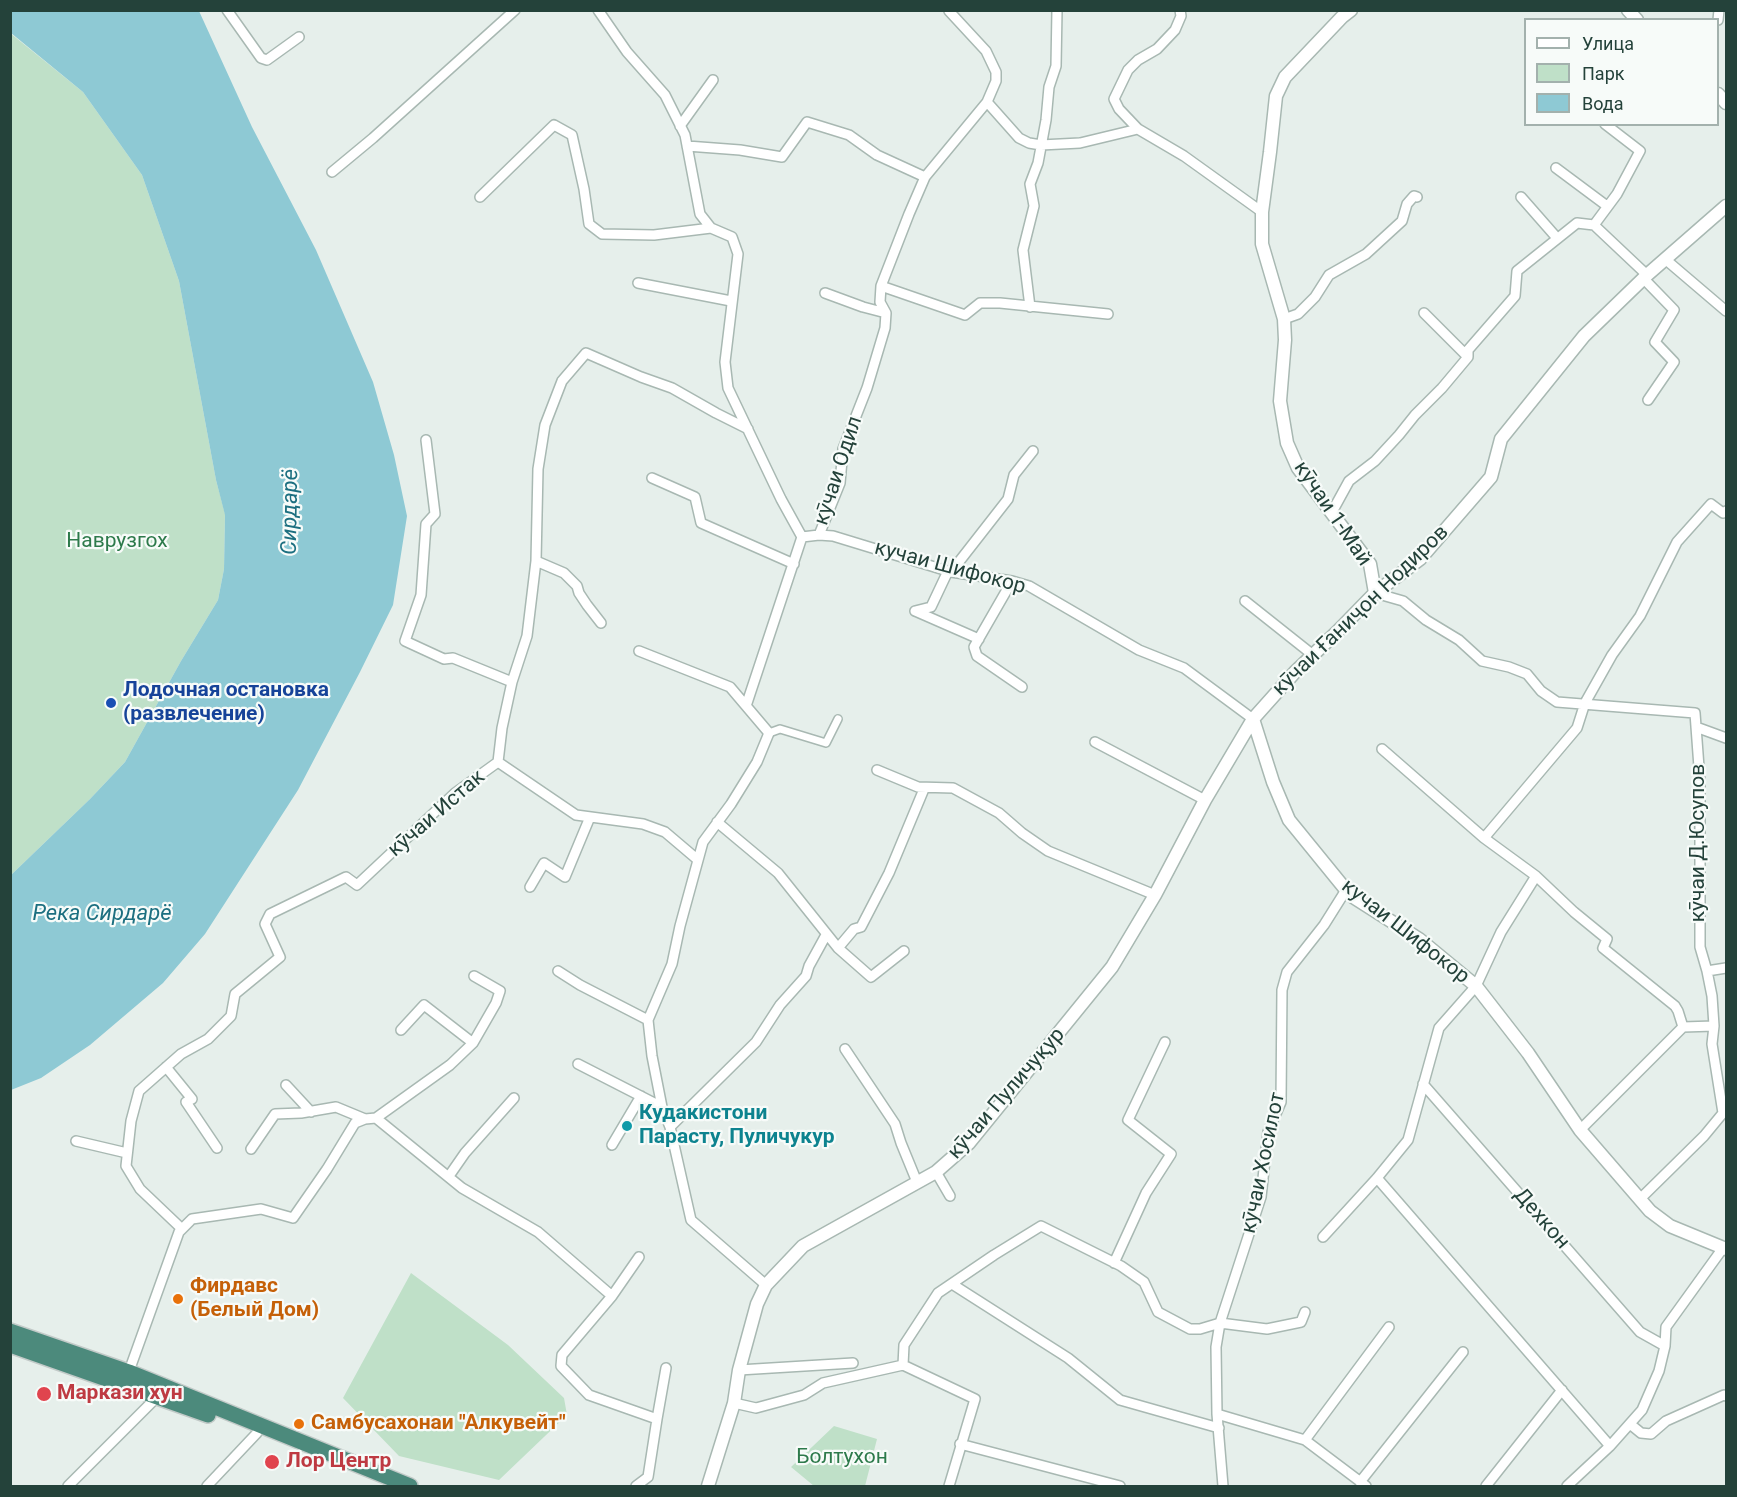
<!DOCTYPE html>
<meta charset="utf-8">
<style>
body{margin:0}
#map{position:relative;width:1737px;height:1497px;overflow:hidden;background:#e6efeb;font-family:Roboto,sans-serif}
canvas{display:block}
.frame{position:absolute;inset:0;border:12px solid #24423a;pointer-events:none}
.legend{position:absolute;left:1524px;top:18px;width:195px;height:108px;box-sizing:border-box;background:#f7fbf9;border:2px solid #a3b1ad;margin:0;padding:8px 10px;list-style:none;font-size:18px;color:#24423a}
.legend li{display:flex;align-items:center;gap:12px;height:30px}
.legend b{width:30px;border:2px solid #a3b1ad}
</style>
<div id="map">
<canvas width="1737" height="1497"></canvas>
<div class="frame"></div>
<ul class="legend">
<li><b style="height:8px;background:#fff"></b>Улица</li>
<li><b style="height:16px;background:#bfe0c8"></b>Парк</li>
<li><b style="height:16px;background:#8ec9d4"></b>Вода</li>
</ul>
</div>
<script>
const ctx = document.querySelector('canvas').getContext('2d');
ctx.lineJoin = 'round';
function paint(path, color) { ctx.fillStyle = color; ctx.fill(path, 'evenodd'); }
const toPath = rows => new Path2D(rows.map(r => 'M' + r).join(''));
function stroke(path, color, width, dash) { ctx.strokeStyle = color; ctx.lineWidth = width; ctx.lineCap = dash ? 'butt' : 'round'; ctx.setLineDash(dash || []); ctx.stroke(path); }
function label(font, color, halo, rows, align = 'center') {
  ctx.font = font + ' Roboto,sans-serif'; ctx.lineWidth = 4.5; ctx.setLineDash([]); ctx.textBaseline = 'middle'; ctx.strokeStyle = halo; ctx.fillStyle = color; for (const [text, x, y, turn = 0] of rows) {
    ctx.save(); ctx.translate(x, y); ctx.rotate((+turn || 0) * Math.PI / 180); ctx.textAlign = isNaN(turn) ? turn : align; if (halo) ctx.strokeText(text, 0, 0); ctx.fillText(text, 0, 0); ctx.restore();
  }
}
paint(toPath([
 [10,33,83,92,142,175,179,281,216,480,225,514,224,569,218,600,181,661,125,762,90,799,11,875],
 [411,1273,508,1345,564,1398,567,1415,499,1480,399,1456,343,1398],
 [834,1426,877,1439,865,1486,814,1486,791,1467]
]), '#bfe0c8');
paint(toPath([
 [11,10,199,11,252,127,316,250,373,382,394,455,407,516,393,605,360,672,298,790,205,934,163,983,90,1045,41,1078,11,1090,11,875,90,799,125,762,181,661,218,600,224,569,225,515,216,480,179,281,142,175,83,92,11,33]
]), '#8ec9d4');
const pedestrian = toPath([
 [769,733,780,729,826,743,838,719]
]);
const minor = toPath([
 [227,10,261,58,267,60,299,37],
 [598,10,627,52,665,95,685,135,700,214,711,228,732,237,738,254,725,362,728,388,781,499,802,537,819,535,833,536,951,572,1012,581,1029,586,1139,650,1184,668,1253,719],
 [949,11,986,51,996,72,996,81,987,102],
 [1718,20,1719,10],
 [680,126,713,80],
 [1138,129,1119,109,1114,99,1128,70,1138,60,1157,49,1175,30,1181,16,1180,10],
 [687,146,740,150,782,157,807,122,849,135,877,155,925,177],
 [1556,168,1607,206],
 [332,172,373,138,515,10],
 [480,197,554,125,572,135,584,189,589,224,602,234,654,235,711,228],
 [1521,197,1557,238],
 [1594,225,1647,275],
 [1665,259,1726,311],
 [1643,278,1674,310,1655,342,1674,362,1648,400],
 [638,283,731,301],
 [881,286,965,315,980,303,1000,303,1108,314],
 [825,293,863,307,886,313],
 [1030,307,1023,250,1034,206,1030,184,1038,163,1046,120,1049,87,1056,66,1057,10],
 [1424,313,1468,357],
 [1284,319,1298,314,1315,297,1329,275,1366,254,1402,221,1407,204,1414,196,1417,197],
 [1468,357,1468,350,1515,296,1517,271,1577,223,1594,225,1617,194,1640,151,1605,124],
 [426,440,435,514,426,524,421,595,405,641,444,659,453,658,512,682],
 [652,478,695,497,701,523,794,564],
 [1332,512,1349,481,1375,461,1399,435,1415,415,1442,388,1468,357],
 [819,535,840,483,843,449,867,388,885,328,886,313,880,302,881,286,909,214,925,177,987,102,1019,138,1029,143,1041,145,1080,143,1138,129,1184,156,1262,212],
 [536,561,564,573,577,586,579,593,587,605,601,623],
 [951,572,1008,499,1014,475,1033,451],
 [1012,581,974,647,977,656,1022,687],
 [1375,593,1403,601,1426,620,1459,640,1482,661,1509,667,1527,674,1541,691,1557,702,1695,713,1700,781,1700,947,1707,971,1712,996,1714,1026,1712,1044,1723,1113,1704,1136,1640,1199],
 [1245,601,1313,655],
 [915,611,979,639],
 [915,611,931,607,948,571],
 [639,651,730,687,769,733,757,762,731,804,703,842,680,926,672,964,648,1020,652,1056,662,1107,670,1127,691,1220,766,1285],
 [746,706,802,537],
 [1696,727,1726,738],
 [1095,742,1205,800],
 [1382,749,1484,838,1536,876,1574,912,1607,939,1603,948,1675,1006,1678,1011,1683,1027,1580,1130],
 [498,762,576,815,643,824,665,832,698,860],
 [877,770,918,787,953,788,999,813,1022,833,1048,851,1155,895],
 [717,822,778,873,838,948,871,977,904,951],
 [1484,838,1577,728,1585,703,1612,655,1640,616,1677,542,1711,504,1723,513,1726,511],
 [530,887,544,863,565,877,590,817],
 [838,948,854,929,861,927,889,873,924,789],
 [558,971,580,985,648,1020],
 [1707,971,1726,968],
 [1683,1027,1714,1026],
 [401,1030,424,1005,473,1043],
 [845,1049,895,1124,901,1143,917,1182],
 [578,1064,662,1107],
 [166,1067,192,1099,186,1102,217,1148],
 [1423,1084,1640,1332,1665,1346],
 [286,1085,311,1112],
 [376,1118,462,1188,538,1232,612,1296],
 [670,1127,756,1042,780,1005,806,976,809,966,826,935],
 [76,1141,127,1153],
 [612,1145,641,1096],
 [251,1149,275,1114,301,1113,336,1107,365,1119],
 [936,1172,950,1196],
 [449,1176,465,1153,514,1098],
 [1377,1178,1610,1446],
 [182,1229,140,1189,126,1166,131,1121,139,1091,181,1054,208,1039,231,1016,235,994,280,957,265,924,270,914,346,877,357,885,455,793,498,762,502,728,512,682,527,636,536,561,538,469,545,425,562,381,586,353,641,377,672,388,716,413,748,429],
 [1323,1237,1377,1178,1408,1140,1439,1028,1476,986,1501,932,1536,876],
 [1114,1263,1146,1193,1171,1154,1128,1120,1165,1042],
 [952,1284,1068,1358,1120,1400,1219,1428],
 [903,1365,904,1345,938,1293,994,1255,1041,1226,1121,1266,1144,1282,1158,1312,1190,1329,1200,1329,1220,1323,1267,1329,1301,1322,1305,1312],
 [739,1370,853,1363],
 [128,1374,179,1232,192,1219,261,1209,293,1218,327,1169,355,1123,365,1119,376,1118,450,1065,473,1043,496,1003,500,991,474,976],
 [734,1403,756,1408,804,1395,823,1383,903,1365,975,1399,949,1486],
 [1217,1414,1305,1440,1366,1486],
 [657,1419,666,1368],
 [1630,1424,1641,1433,1651,1434,1666,1421,1724,1395,1726,1396],
 [1305,1440,1389,1327],
 [960,1444,1120,1486],
 [1360,1482,1463,1352],
 [68,1486,157,1397],
 [207,1486,257,1433],
 [636,1486,648,1477,657,1419,589,1395,561,1366,562,1355,612,1296,639,1257],
 [1223,1486,1217,1414,1216,1347,1220,1323,1261,1197,1268,1132,1281,1102,1282,990,1287,972,1324,925,1346,890],
 [1486,1486,1562,1390],
 [1567,1486,1610,1446,1642,1410,1659,1371,1665,1346,1666,1327,1723,1248]
]);
const tertiary = toPath([
 [1351,10,1342,17,1285,77,1276,96,1270,152,1262,212,1262,244,1284,319,1285,340,1280,401,1287,443,1298,468,1370,564,1375,593],
 [1628,10,1637,20],
 [1718,94,1726,103],
 [1253,719,1273,782,1289,820,1346,890,1353,897,1419,939,1476,986,1528,1053,1580,1130,1650,1211,1670,1226,1726,1249],
 [708,1486,734,1403,739,1370,757,1304,766,1285,803,1246,936,1172,969,1143,1112,967,1155,895,1205,800,1253,719,1295,672,1337,632,1375,593,1420,559,1491,477,1501,439,1584,336,1647,275,1726,206]
]);
const trunk = toPath([
 [10,1331,129,1372,410,1486],
 [10,1345,208,1415]
]);
stroke(pedestrian, '#a8b8b2', 10);
stroke(minor, '#a8b8b2', 12);
stroke(tertiary, '#a8b8b2', 15);
stroke(trunk, '#c2cac8', 18);
stroke(pedestrian, '#fff', 7);
stroke(minor, '#fff', 9);
stroke(tertiary, '#fff', 12);
stroke(trunk, '#4c8a7c', 15);
for (const [x, y, r, color] of [
 [111,703,6,"#1a4fb4"],
 [627,1126,6,"#0f9aa8"],
 [178,1299,6,"#e8710a"],
 [44,1394,8,"#e0444e"],
 [299,1424,6,"#e8710a"],
 [272,1462,8,"#e0444e"]
]) { const dot = new Path2D(); dot.arc(x, y, r, 0, 2 * Math.PI); ctx.fillStyle = color; ctx.fill(dot); stroke(dot, '#f7fbf9', 2); }
label('21px', '#24423a', '#f7fbf9', [
 ["кӯчаи Одил",839,471,-72],
 ["кӯчаи 1-Май",1332,514,56],
 ["кучаи Шифокор",950,568,15],
 ["кӯчаи Ғаниҷон Нодиров",1361,611,-44],
 ["кӯчаи Истак",437,814,-41],
 ["кӯчаи Д.Юсупов",1699,843,-90],
 ["кучаи Шифокор",1405,932,38],
 ["кӯчаи Пуличуқур",1007,1094,-49],
 ["кӯчаи Хосилот",1264,1163,-78],
 ["Дехкон",1541,1219,49]
]);
label('21px', '#2d7a4b', '#f7fbf9', [
 ["Наврузгох",117,542],
 ["Болтухон",842,1458]
]);
label('bold 21px', '#164399', '#f7fbf9', [
 ["Лодочная остановка",123,691],
 ["(развлечение)",123,715]
], 'left');
label('bold 21px', '#0d838f', '#f7fbf9', [
 ["Кудакистони",639,1114],
 ["Парасту, Пуличукур",639,1138]
], 'left');
label('bold 21px', '#c56008', '#f7fbf9', [
 ["Фирдавс",190,1287],
 ["(Белый Дом)",190,1311],
 ["Самбусахонаи \"Алкувейт\"",311,1424]
], 'left');
label('bold 21px', '#be3a42', '#f7fbf9', [
 ["Маркази хун",57,1394],
 ["Лор Центр",286,1462]
], 'left');
label('italic 22px', '#1c6f80', '#f7fbf9', [
 ["Сирдарё",291,512,-89],
 ["Река Сирдарё",102,914]
]);
</script>
